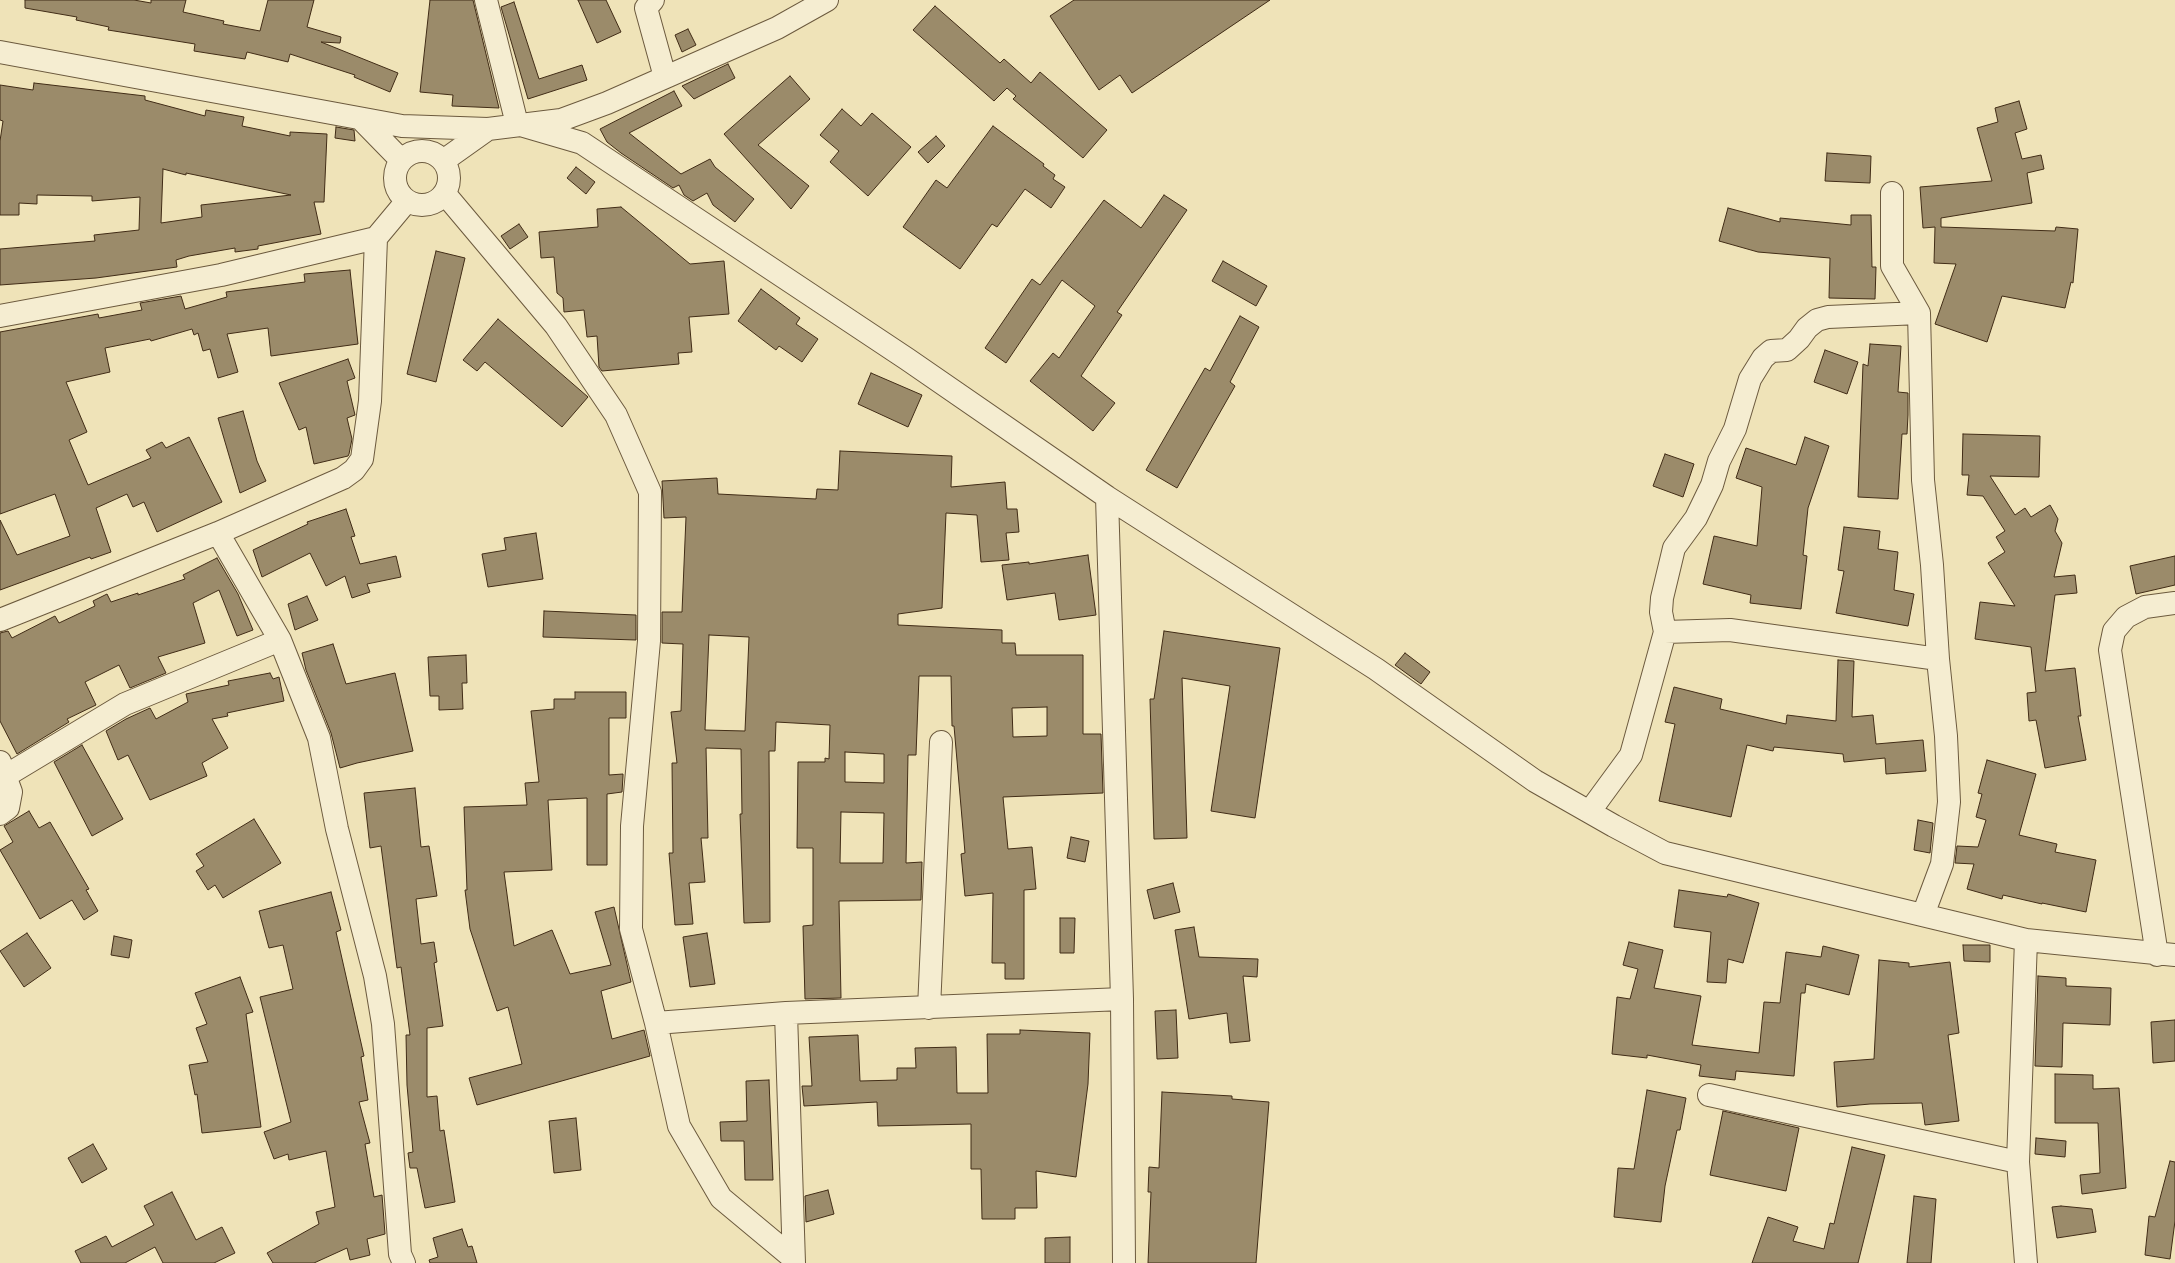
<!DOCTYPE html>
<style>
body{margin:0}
canvas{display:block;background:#efe3b8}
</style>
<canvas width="2175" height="1263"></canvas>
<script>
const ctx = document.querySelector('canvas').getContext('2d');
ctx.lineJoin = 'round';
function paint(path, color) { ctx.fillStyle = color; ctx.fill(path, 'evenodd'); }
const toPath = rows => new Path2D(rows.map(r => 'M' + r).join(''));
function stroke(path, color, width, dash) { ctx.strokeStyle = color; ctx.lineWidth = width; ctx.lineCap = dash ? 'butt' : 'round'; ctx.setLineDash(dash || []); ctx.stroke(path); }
const building = toPath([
 [25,0,134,0,151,3,151,0,186,0,183,12,224,21,223,24,260,31,268,0,314,0,307,27,341,37,340,43,321,42,398,73,390,92,354,77,355,75,290,54,288,62,247,52,245,59,194,51,195,44,108,30,109,27,76,20,77,17,25,8,25,0],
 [430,0,473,0,499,108,452,106,453,95,420,92,430,0],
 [578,0,606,0,621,32,597,43,578,0],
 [1074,0,1270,0,1132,93,1120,75,1099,90,1050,16,1074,0],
 [514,2,539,79,582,65,587,80,528,99,501,7,514,2],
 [935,6,1000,63,1004,59,1031,83,1040,72,1107,130,1083,158,1013,99,1016,96,1007,88,994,101,913,30,935,6],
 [688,29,696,45,682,52,675,35,688,29],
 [728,64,735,78,694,99,682,86,728,64],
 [790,76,810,99,758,145,809,186,791,209,724,134,790,76],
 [34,83,145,96,145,100,205,116,206,110,244,117,242,126,290,136,290,132,327,134,324,202,314,202,321,234,258,246,258,249,235,252,235,248,189,256,176,260,177,267,96,278,0,285,0,249,95,241,94,235,139,230,140,197,92,201,92,196,37,195,37,204,19,203,19,215,0,215,0,141,3,121,0,120,0,85,33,90,34,83],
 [163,169,186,175,186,173,291,195,201,205,202,217,161,223,163,169],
 [674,91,682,106,629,133,681,174,710,159,715,167,754,199,735,222,713,205,707,193,693,201,684,195,679,185,673,188,621,153,607,142,600,129,674,91],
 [2019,101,2027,129,2015,133,2022,159,2041,155,2044,169,2027,173,2032,203,1941,218,1941,227,2055,231,2056,227,2078,229,2073,283,2071,282,2065,308,2002,296,1987,342,1935,324,1956,264,1934,263,1935,227,1923,228,1920,187,1992,181,1977,128,1998,122,1995,108,2019,101],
 [842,109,861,126,872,113,911,147,868,196,830,162,839,151,820,135,842,109],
 [993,126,1044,164,1043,166,1055,175,1053,179,1065,187,1051,208,1025,189,997,227,992,224,960,269,903,227,936,180,947,188,993,126],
 [336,127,354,130,355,141,335,138,336,127],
 [936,136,945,146,928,163,918,152,936,136],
 [1827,153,1871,156,1870,183,1825,181,1827,153],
 [576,167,595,182,586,194,567,178,576,167],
 [1164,195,1187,210,1117,312,1122,315,1081,376,1115,403,1093,431,1030,381,1053,353,1059,358,1095,306,1062,280,1006,363,985,348,1032,279,1040,285,1104,200,1141,228,1164,195],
 [621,207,690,264,724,261,729,314,689,317,692,352,678,353,679,364,602,371,599,367,597,336,587,337,584,310,564,312,563,298,557,293,554,257,541,258,539,232,598,227,597,209,621,207],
 [1728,208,1780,222,1780,218,1851,225,1851,215,1871,215,1872,267,1876,267,1875,299,1829,298,1830,258,1758,252,1719,241,1728,208],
 [519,224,528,237,510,249,501,236,519,224],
 [436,251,465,258,436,382,407,374,436,251],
 [1223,261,1267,286,1256,306,1212,281,1223,261],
 [350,270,358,344,271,356,268,328,227,334,238,372,218,378,210,349,203,351,198,333,194,335,192,329,151,341,150,339,105,348,110,372,66,382,87,432,69,440,88,485,151,458,146,450,162,442,166,448,189,437,222,502,157,532,144,502,133,507,127,494,96,508,111,552,91,559,90,557,0,590,0,520,17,555,70,536,55,494,0,514,0,332,98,314,99,318,142,310,140,303,181,296,185,309,227,297,226,292,305,282,304,274,350,270],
 [761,289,800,318,796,324,818,339,802,362,779,346,776,350,738,321,761,289],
 [1240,316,1259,327,1230,382,1235,386,1177,488,1146,470,1205,368,1210,371,1240,316],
 [498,319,588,397,562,427,485,362,477,371,463,360,498,319],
 [1870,344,1901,346,1898,392,1908,393,1908,415,1907,434,1902,434,1898,499,1858,497,1863,364,1868,366,1870,344],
 [1825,350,1858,362,1847,394,1814,382,1825,350],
 [348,359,355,378,347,381,355,415,347,418,352,439,349,454,348,456,314,464,306,427,299,430,279,383,348,359],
 [871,373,922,395,908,427,858,404,871,373],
 [243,411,257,461,266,481,240,493,218,418,243,411],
 [1963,434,2040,436,2039,477,1990,476,2015,515,2025,508,2031,517,2050,505,2058,519,2055,531,2062,543,2054,577,2075,575,2077,593,2055,595,2045,671,2075,668,2081,716,2078,716,2086,760,2045,768,2036,720,2029,721,2027,693,2036,692,2031,647,1975,639,1980,602,2015,606,1988,563,2005,552,1996,537,2005,531,1983,496,1967,495,1969,475,1962,475,1963,434],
 [1805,437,1829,446,1808,508,1803,555,1807,556,1801,609,1750,603,1751,595,1703,584,1714,536,1757,546,1762,487,1736,478,1746,448,1796,465,1805,437],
 [840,451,952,456,951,487,1005,482,1007,509,1017,509,1019,532,1006,533,1009,560,981,562,977,515,946,513,942,608,898,614,898,625,1002,630,1002,643,1015,643,1016,655,1083,655,1083,734,1101,734,1103,793,1003,797,1008,849,1032,847,1036,889,1024,890,1024,979,1005,979,1005,963,992,963,993,893,965,896,961,854,965,853,954,726,952,726,951,676,919,676,916,755,908,755,906,863,922,862,921,900,839,901,841,998,805,999,803,926,813,925,813,848,797,848,798,762,825,762,825,758,829,759,830,725,776,722,775,751,769,751,770,922,744,923,740,814,742,814,741,749,706,748,708,838,701,838,705,882,689,883,693,924,675,925,669,853,673,853,672,763,677,763,671,712,681,711,683,644,662,643,662,612,682,612,686,517,664,518,662,481,717,478,718,494,816,499,817,489,838,490,840,451],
 [709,635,749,637,745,731,705,730,709,635],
 [1047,707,1047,736,1013,737,1012,708,1047,707],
 [845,752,884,754,884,783,845,782,845,752],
 [841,812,884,813,883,863,840,863,841,812],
 [1665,454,1694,464,1683,497,1653,486,1665,454],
 [346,509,355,536,351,537,360,564,396,556,401,577,367,584,370,592,352,598,345,576,326,586,310,553,262,577,253,550,308,524,307,522,346,509],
 [1844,527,1880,531,1878,549,1898,552,1894,590,1914,594,1908,626,1836,613,1844,571,1838,570,1844,527],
 [536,533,543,579,488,587,482,554,506,550,504,538,536,533],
 [1088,555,1096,615,1059,620,1055,593,1007,600,1002,565,1029,562,1029,564,1088,555],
 [2175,556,2175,585,2136,594,2130,566,2175,556],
 [217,558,238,594,253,630,237,636,219,590,193,603,205,643,158,657,166,673,130,688,119,665,85,682,96,705,67,719,69,722,17,754,0,721,0,633,8,631,12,638,55,616,59,623,95,606,93,601,107,594,111,602,138,593,138,595,185,579,183,575,217,558],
 [307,596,318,620,295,630,288,604,307,596],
 [544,611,636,615,636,640,543,637,544,611],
 [1164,631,1280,648,1255,818,1211,811,1230,686,1182,678,1187,838,1154,839,1150,699,1154,699,1164,631],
 [333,644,346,684,395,673,413,751,357,763,340,768,331,733,306,670,302,653,333,644],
 [1405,653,1430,672,1421,684,1395,665,1405,653],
 [466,655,467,683,462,683,463,709,439,710,439,696,430,696,428,657,466,655],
 [1838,660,1854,661,1852,717,1873,715,1876,744,1923,740,1926,771,1886,774,1885,758,1844,762,1843,754,1774,747,1773,751,1747,745,1731,817,1659,801,1675,724,1665,722,1674,687,1722,699,1720,709,1786,724,1787,715,1836,721,1838,660],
 [270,673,273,679,279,677,284,701,227,713,228,716,212,719,228,748,202,763,207,776,150,800,128,755,118,760,106,731,126,719,150,708,156,719,188,702,186,694,229,685,228,681,270,673],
 [575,692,626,692,626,718,609,718,609,775,623,774,623,776,622,792,607,794,607,865,587,865,587,798,548,800,552,870,504,872,514,946,552,930,570,974,611,965,595,912,614,907,631,982,601,991,612,1039,644,1030,650,1056,477,1105,469,1078,522,1064,508,1007,497,1011,470,929,465,890,467,890,464,807,527,805,525,783,539,782,531,711,554,709,554,699,575,699,575,692],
 [82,745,123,819,92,836,54,762,82,745],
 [1987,760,2036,774,2019,835,2057,844,2055,852,2096,860,2086,912,2042,903,2042,904,2003,895,2002,899,1967,889,1974,864,1955,863,1957,846,1978,847,1986,820,1976,817,1982,794,1978,793,1987,760],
 [415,788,421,847,429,846,437,896,416,899,421,944,434,942,437,962,434,963,443,1026,427,1028,427,1097,437,1096,440,1131,444,1130,455,1202,425,1208,417,1168,410,1168,408,1153,413,1152,407,1085,406,1035,410,1035,401,967,397,968,381,846,370,848,364,793,415,788],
 [29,811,39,828,50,822,89,889,86,890,98,911,84,920,72,900,40,919,0,850,13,842,4,826,29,811],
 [254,819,281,863,223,898,215,885,208,890,196,871,204,866,196,854,254,819],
 [1918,820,1933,823,1930,853,1914,850,1918,820],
 [1071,837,1089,841,1085,862,1067,858,1071,837],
 [1173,883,1180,912,1154,919,1147,890,1173,883],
 [1679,890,1727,897,1728,894,1759,903,1743,963,1728,959,1726,983,1707,982,1711,932,1674,927,1679,890],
 [331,892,341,930,336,932,364,1056,361,1057,368,1100,359,1102,370,1143,365,1144,374,1197,382,1195,385,1234,367,1239,370,1255,350,1260,347,1248,314,1263,273,1263,267,1253,319,1224,316,1212,335,1207,326,1151,289,1160,288,1154,274,1159,264,1132,291,1122,260,997,293,989,283,945,269,948,259,911,331,892],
 [1060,918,1075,918,1074,953,1060,953,1060,918],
 [1194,927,1199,957,1258,959,1257,977,1243,976,1250,1041,1230,1043,1227,1013,1189,1019,1175,930,1194,927],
 [27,933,51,968,24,987,0,951,27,933],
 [707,933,715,984,690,987,683,937,707,933],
 [114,936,132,940,129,958,111,955,114,936],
 [1629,942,1663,950,1654,988,1701,996,1692,1045,1759,1053,1764,1002,1780,1003,1786,952,1821,957,1823,946,1859,955,1849,995,1806,984,1805,993,1801,993,1794,1076,1736,1071,1735,1080,1699,1076,1701,1065,1647,1055,1647,1058,1612,1054,1617,997,1630,999,1638,969,1623,965,1629,942],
 [1963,945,1990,945,1990,962,1964,961,1963,945],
 [1879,960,1909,963,1909,967,1950,962,1959,1033,1948,1035,1959,1121,1925,1125,1922,1103,1870,1104,1837,1107,1834,1062,1874,1059,1879,960],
 [2038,976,2066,978,2066,986,2111,988,2110,1025,2063,1023,2062,1067,2035,1066,2038,976],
 [240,977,253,1012,246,1014,261,1127,202,1133,197,1094,195,1095,189,1065,208,1062,196,1028,207,1024,195,993,240,977],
 [1176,1010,1178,1058,1157,1059,1155,1011,1176,1010],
 [2175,1020,2175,1061,2153,1063,2151,1022,2175,1020],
 [1020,1030,1090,1033,1088,1084,1076,1177,1036,1171,1037,1208,1015,1208,1015,1219,982,1219,981,1169,971,1169,971,1124,878,1126,877,1102,804,1106,802,1086,812,1086,809,1037,858,1035,860,1081,897,1080,897,1068,916,1068,915,1048,956,1047,957,1093,988,1093,987,1034,1020,1034,1020,1030],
 [2055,1074,2093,1075,2093,1089,2119,1088,2126,1188,2082,1194,2080,1175,2100,1173,2098,1123,2055,1123,2055,1074],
 [769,1080,773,1180,745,1180,744,1141,721,1141,720,1122,747,1121,746,1081,769,1080],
 [1647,1090,1686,1098,1680,1130,1677,1130,1665,1186,1661,1222,1614,1217,1618,1168,1634,1169,1647,1090],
 [1162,1092,1232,1096,1232,1099,1269,1102,1256,1263,1148,1263,1151,1192,1148,1192,1149,1167,1159,1168,1162,1092],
 [1723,1111,1799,1128,1786,1191,1710,1175,1723,1111],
 [576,1118,581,1170,554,1173,549,1121,576,1118],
 [2036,1138,2066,1141,2065,1157,2035,1154,2036,1138],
 [93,1144,107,1169,82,1183,68,1158,93,1144],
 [1852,1147,1885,1155,1858,1263,1752,1263,1768,1217,1798,1227,1793,1241,1824,1249,1830,1223,1834,1224,1852,1147],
 [2170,1161,2175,1162,2175,1221,2170,1259,2145,1255,2149,1216,2155,1217,2170,1161],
 [828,1190,834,1214,806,1222,805,1196,828,1190],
 [172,1192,196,1240,222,1227,235,1253,214,1263,163,1263,155,1247,125,1263,81,1263,75,1251,106,1236,112,1247,154,1225,144,1206,172,1192],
 [1914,1196,1936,1199,1931,1263,1907,1263,1914,1196],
 [2061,1206,2092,1209,2096,1232,2057,1238,2052,1207,2061,1206],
 [462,1229,468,1247,472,1246,477,1263,430,1263,429,1260,438,1257,433,1238,462,1229],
 [1070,1237,1070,1263,1045,1263,1045,1238,1070,1237]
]);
paint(building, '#9b8b6a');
stroke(building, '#412c16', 1);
const minor = toPath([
 [486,0,517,124],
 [653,0,646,8,665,77],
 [0,52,402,126,488,129,561,120,607,103,777,28,827,0],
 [361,119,401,160],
 [517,124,582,143,907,359,1107,497,1376,669,1535,781,1614,826,1665,853,2026,940,2175,955],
 '395 178a27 27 0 1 1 54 0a27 27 0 1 1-54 0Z',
 [443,161,488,129],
 [1892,193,1892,266,1919,313,1923,480,1932,565,1938,659,1946,736,1949,802,1942,864,1923,915],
 [445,194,556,326,616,415,650,492,649,641,632,826,631,929,656,1023,679,1126,721,1198,793,1258],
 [0,316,221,275,376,238,406,202],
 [1107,497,1122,999,1124,1263],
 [218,533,280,640,319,738,337,829,375,976,383,1024,400,1254,404,1263],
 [0,620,218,533,343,478,354,470,362,459,370,401,376,238],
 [1665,632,1661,612,1662,598,1674,548,1696,518,1712,485,1719,461,1735,429,1750,379,1763,358,1771,351,1787,350,1799,339,1807,328,1817,320,1828,317,1919,313],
 [7,775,125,704,280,640],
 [1590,811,1631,755,1665,632,1730,630,1938,659],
 [0,814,8,808,11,792,0,762],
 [2157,955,2110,650,2114,631,2126,617,2145,607,2175,603],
 [929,1008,941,742],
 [786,1013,794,1263],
 [656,1023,786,1013,1122,999],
 [1709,1095,2018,1162],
 [2026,1263,2018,1162,2026,940]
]);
stroke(minor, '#6c5a3e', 24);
stroke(minor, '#f5edd1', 22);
</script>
